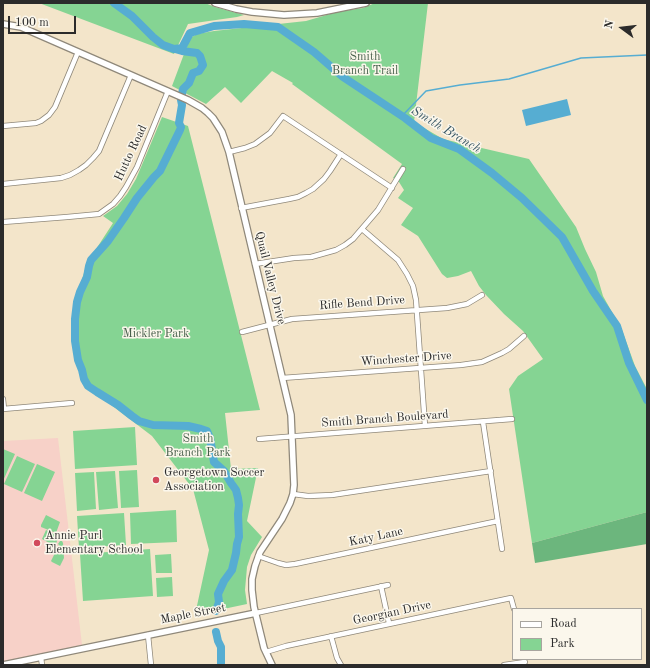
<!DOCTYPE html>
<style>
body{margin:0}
#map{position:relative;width:650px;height:668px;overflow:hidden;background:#f3e5ca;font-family:"Old Standard TT",serif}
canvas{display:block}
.frame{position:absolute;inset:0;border:4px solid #2b2b2b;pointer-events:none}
.legend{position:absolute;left:512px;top:608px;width:130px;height:52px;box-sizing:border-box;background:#fbf7ec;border:1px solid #a8a59f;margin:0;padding:5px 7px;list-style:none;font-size:12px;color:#2b2b2b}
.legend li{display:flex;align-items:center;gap:8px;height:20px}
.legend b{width:20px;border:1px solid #a8a59f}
.north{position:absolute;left:602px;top:8px;width:40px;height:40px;-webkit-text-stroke:3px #fbf7ec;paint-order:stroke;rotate:285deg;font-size:11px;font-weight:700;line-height:16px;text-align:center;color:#2b2b2b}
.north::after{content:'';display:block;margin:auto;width:14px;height:18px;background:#2b2b2b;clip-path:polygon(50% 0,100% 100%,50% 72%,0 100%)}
.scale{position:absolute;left:8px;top:16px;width:68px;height:18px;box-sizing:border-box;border:2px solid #2b2b2b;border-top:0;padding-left:5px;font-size:12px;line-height:14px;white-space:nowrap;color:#2b2b2b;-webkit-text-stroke:3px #fbf7ec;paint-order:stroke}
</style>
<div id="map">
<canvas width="650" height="668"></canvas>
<div class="frame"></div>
<ul class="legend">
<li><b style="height:5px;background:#fff"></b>Road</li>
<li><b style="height:11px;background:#85d493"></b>Park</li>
</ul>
<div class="north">N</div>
<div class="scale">100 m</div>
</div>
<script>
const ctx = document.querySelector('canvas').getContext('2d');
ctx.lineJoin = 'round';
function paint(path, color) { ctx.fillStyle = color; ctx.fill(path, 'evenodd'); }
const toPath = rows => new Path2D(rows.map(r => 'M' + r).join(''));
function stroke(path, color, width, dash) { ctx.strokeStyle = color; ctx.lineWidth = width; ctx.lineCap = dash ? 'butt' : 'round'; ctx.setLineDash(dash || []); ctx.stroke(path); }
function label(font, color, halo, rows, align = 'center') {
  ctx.font = font + ' "Old Standard TT",serif'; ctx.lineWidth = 3; ctx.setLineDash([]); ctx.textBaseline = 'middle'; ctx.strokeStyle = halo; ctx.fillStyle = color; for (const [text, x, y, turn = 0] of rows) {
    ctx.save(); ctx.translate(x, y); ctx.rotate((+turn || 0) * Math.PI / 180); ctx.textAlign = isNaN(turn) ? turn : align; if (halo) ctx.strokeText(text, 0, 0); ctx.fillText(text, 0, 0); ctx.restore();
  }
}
paint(toPath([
 [58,438,82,645,3,662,3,441]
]), '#f7d1c8');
paint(toPath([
 [39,3,205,3,215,7,244,15,237,17,188,24,174,54],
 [375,3,428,3,414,122,443,139,529,159,576,227,585,249,596,272,603,296,622,330,635,366,647,389,647,512,532,543,509,389,518,376,543,359,523,331,504,314,486,295,479,286,471,271,458,276,447,278,442,274,418,236,401,225,413,208,398,198,404,190,399,182,393,178,402,164,292,84,293,83,272,71,241,103,225,87,206,104,172,86,190,38,197,34,214,31,306,21,337,12,363,8],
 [162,117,188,126,260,410,225,413,231,469,258,468,247,521,262,537,251,555,247,567,245,590,247,604,195,615,209,550,193,489,152,436,89,388,78,365,74,341,74,306,87,263,113,223,103,216,117,206,127,194,136,179],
 [135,427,137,465,75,469,73,431],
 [3,449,15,454,3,481],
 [17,456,35,464,22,492,4,484],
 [37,464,55,472,42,501,24,493],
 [137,470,139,507,121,508,119,471],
 [115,471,118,508,99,510,96,472],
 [94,472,96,509,77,511,75,473],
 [176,510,177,542,131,544,130,513],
 [124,513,126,545,79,548,77,516],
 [46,515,60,522,56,533,41,527,41,525],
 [46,530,59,536,55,546,42,539],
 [60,541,62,541,63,543,64,558,60,566,52,562,51,561,59,545,58,544],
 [150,549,153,596,83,601,80,554],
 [171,554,172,573,156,573,155,555],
 [172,577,173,596,157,597,156,578]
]), '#85d493');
paint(toPath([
 [647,512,647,544,535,563,532,543]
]), '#6cb67d');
paint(toPath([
 [567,99,571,115,526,126,522,110]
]), '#56add2');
stroke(toPath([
 [402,116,426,91,460,85,509,79,581,58,647,55]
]), '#56add2', 1.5);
stroke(toPath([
 [114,3,132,16,153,37,163,45,174,49,182,48,190,33,214,26,244,24,278,27,314,52,343,77,405,118,431,138,459,149,492,173,522,198,562,237,593,291,617,326,629,363,647,400],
 [175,49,182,51,197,53,200,56,203,65,199,71,193,73,189,83,183,89,182,94],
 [181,100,182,105,179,123,181,127,180,130,160,171,154,177,137,198,124,218,108,241,91,260,89,266,87,277,80,292,77,302,75,319,75,341,78,360,82,370,84,379,88,386,97,392,118,405,132,416,139,421,153,425,188,426,201,429,207,431,210,438,214,462,224,471,231,483,236,490,238,498,239,505,238,514,239,537,237,544,236,553,232,570,224,581,218,594,219,602,216,611],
 [216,632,218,641,221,647,221,665]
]), '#56add2', 8);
const minor = toPath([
 [3,126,36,123,41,121,49,115,55,107,78,52],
 [229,152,245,148,255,144,270,133,283,116,392,188],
 [3,184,61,178,70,175,79,170,86,165,93,158,99,151,131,75],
 [241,208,289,199,298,197,306,193,313,189,324,179,330,171,341,154],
 [3,222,67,217,99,214,113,204,120,196,126,187,137,167,168,91],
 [362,229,398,260,407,274,413,286,416,300,425,426],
 [255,264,294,258,311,257,336,250,345,245,353,239,378,210,403,169],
 [242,332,292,319,447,308,467,304,482,295],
 [282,378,461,365,482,362,502,353,509,349,524,336],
 [3,399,4,409],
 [3,409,72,403],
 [483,422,502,549],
 [259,439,512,419],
 [293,494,308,496,332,495,491,471],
 [258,556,278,563,286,565,295,564,498,521],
 [381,586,389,623],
 [256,613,388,585],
 [148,635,151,665],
 [331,636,337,658,341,665],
 [266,652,286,646,511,598,514,609],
 [41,657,42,665],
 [504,665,525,662]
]);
const tertiary = toPath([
 [215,3,236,9,252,12,284,15,317,13,366,3],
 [3,24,21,27,188,100,202,108,208,113,213,118,222,132,229,152,291,415,294,485,293,494,290,503,282,519,260,552,255,566,252,579,252,590,254,607,264,648,272,665],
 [3,665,256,613]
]);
stroke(minor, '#8f887a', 6);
stroke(tertiary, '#8f887a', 8);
stroke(minor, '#fff', 4.5);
stroke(tertiary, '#fff', 5.5);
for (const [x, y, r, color] of [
 [156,480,4,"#d1495b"],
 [37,543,4,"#d1495b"]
]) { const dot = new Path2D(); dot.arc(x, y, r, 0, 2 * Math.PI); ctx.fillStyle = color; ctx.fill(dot); stroke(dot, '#fbf7ec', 1.5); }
label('12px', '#465e4a', '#fbf7ec', [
 ["Smith",365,57],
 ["Branch Trail",365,71],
 ["Mickler Park",156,334],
 ["Smith",198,439],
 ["Branch Park",198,453]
]);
label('12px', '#2b2b2b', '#fbf7ec', [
 ["Hutto Road",131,153,-65],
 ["Quail Valley Drive",270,278,76],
 ["Rifle Bend Drive",362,303,-4],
 ["Winchester Drive",406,359,-4],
 ["Smith Branch Boulevard",385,419,-4],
 ["Katy Lane",376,537,-12],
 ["Georgian Drive",392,613,-12],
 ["Maple Street",193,614,-11]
]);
label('12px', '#2b2b2b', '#fbf7ec', [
 ["Georgetown Soccer",164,473],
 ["Association",164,487],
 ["Annie Purl",45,536],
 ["Elementary School",45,550]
], 'left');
label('italic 13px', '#3a5865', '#fbf7ec', [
 ["Smith Branch",446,130,31]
]);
</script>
